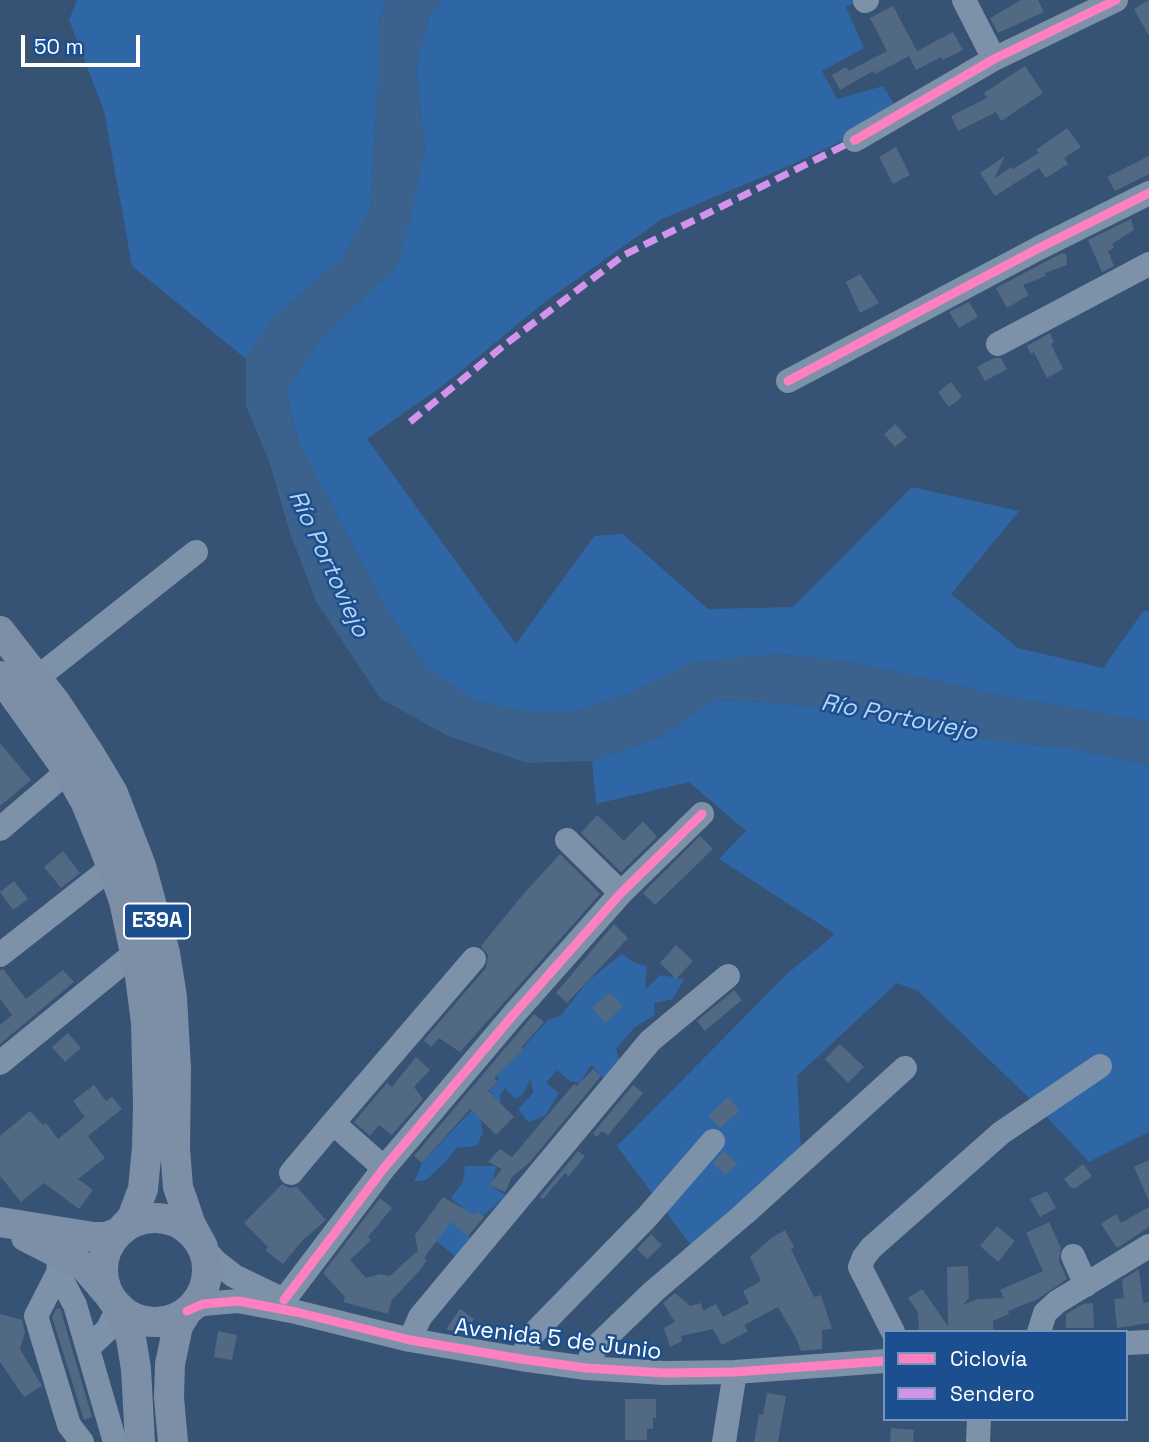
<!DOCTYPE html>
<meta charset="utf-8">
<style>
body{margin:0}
#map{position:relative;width:1149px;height:1442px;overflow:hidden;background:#365274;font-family:"Space Grotesk",sans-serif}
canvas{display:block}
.legend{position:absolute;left:883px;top:1330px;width:245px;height:91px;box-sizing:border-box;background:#1b4f8f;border:2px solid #7695bc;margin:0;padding:9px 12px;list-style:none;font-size:21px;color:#fff}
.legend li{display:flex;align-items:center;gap:14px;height:35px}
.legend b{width:35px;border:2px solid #7695bc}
.scale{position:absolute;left:21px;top:35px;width:119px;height:32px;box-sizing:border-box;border:4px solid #fff;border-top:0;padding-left:9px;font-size:21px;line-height:24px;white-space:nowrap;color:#fff;-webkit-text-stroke:5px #1b4f8f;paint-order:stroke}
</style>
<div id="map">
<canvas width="1149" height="1442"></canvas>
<ul class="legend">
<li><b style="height:9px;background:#ff80c0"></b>Ciclovía</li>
<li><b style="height:9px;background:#d193ec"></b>Sendero</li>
</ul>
<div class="scale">50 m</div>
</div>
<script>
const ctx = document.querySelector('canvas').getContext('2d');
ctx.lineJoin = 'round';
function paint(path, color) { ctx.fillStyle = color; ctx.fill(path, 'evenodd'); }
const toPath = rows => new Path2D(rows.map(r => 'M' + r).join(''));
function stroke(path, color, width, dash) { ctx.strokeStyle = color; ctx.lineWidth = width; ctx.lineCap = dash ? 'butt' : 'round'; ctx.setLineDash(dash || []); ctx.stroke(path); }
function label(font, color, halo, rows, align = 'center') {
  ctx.font = font + ' "Space Grotesk",sans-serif'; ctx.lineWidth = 5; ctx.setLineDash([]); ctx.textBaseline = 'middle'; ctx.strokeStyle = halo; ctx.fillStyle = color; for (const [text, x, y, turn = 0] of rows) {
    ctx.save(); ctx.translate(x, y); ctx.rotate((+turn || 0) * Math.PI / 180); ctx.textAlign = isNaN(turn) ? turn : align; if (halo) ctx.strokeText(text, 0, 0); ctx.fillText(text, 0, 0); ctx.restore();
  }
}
paint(toPath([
 [77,0,388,0,378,21,378,81,370,210,343,257,272,319,246,359,132,266,104,111,69,20],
 [443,0,860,0,846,7,864,48,822,71,837,99,883,86,900,114,789,166,662,219,546,301,445,384,367,439,516,644,594,536,623,534,708,609,793,607,912,487,1019,511,951,594,1018,648,1103,668,1144,610,1149,612,1149,722,989,693,847,661,771,654,627,694,576,711,523,711,473,700,428,668,393,620,339,520,298,440,286,391,319,340,397,266,425,152,416,66,429,16],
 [714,700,768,702,839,710,954,736,1076,749,1149,766,1149,1132,1089,1162,1030,1099,918,991,897,983,797,1076,802,1171,702,1260,617,1146,787,974,835,934,719,859,746,831,689,782,596,804,592,761,661,737],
 [622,954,633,962,647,966,645,989,661,975,684,979,673,999,654,1003,655,1015,635,1027,616,1049,621,1065,605,1080,591,1065,580,1083,570,1081,557,1070,546,1083,559,1093,545,1116,528,1122,518,1109,533,1093,531,1079,522,1095,515,1099,505,1088,500,1095,500,1105,480,1118,483,1132,477,1146,456,1148,446,1161,426,1180,414,1182,422,1163,498,1082,497,1072,511,1061,548,1020,561,1015,589,980],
 [465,1166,496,1166,492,1187,506,1195,483,1216,477,1212,462,1230,477,1243,459,1259,436,1241,462,1207,451,1198,463,1182]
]), '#2f66a5');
paint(toPath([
 [388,0,443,0,429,16,416,66,425,152,410,220,397,266,319,340,286,392,298,440,339,520,393,620,428,668,474,700,523,711,576,711,627,694,693,662,771,654,847,661,989,693,1149,722,1149,766,1076,749,954,736,839,710,768,702,714,700,661,737,592,761,527,763,448,736,381,699,316,601,290,533,269,461,246,406,246,359,272,319,343,257,370,210,378,81,378,21]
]), '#3b618d');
paint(toPath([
 [1021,0,1038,0,1044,12,998,33,990,18],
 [1149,0,1149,36,1134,9],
 [893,6,917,51,953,32,963,50,943,60,941,57,916,70,909,56,875,74,873,71,840,90,832,75,846,67,849,71,887,51,870,18],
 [1025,66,1043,93,1001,121,996,112,958,131,951,116,987,98,984,93],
 [1067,128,1081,147,1064,158,1068,164,1046,178,1039,168,995,196,980,173,1005,156,994,179,1011,167,1013,169,1039,153,1036,150],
 [896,147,910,175,893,184,879,157],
 [1149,156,1149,174,1115,191,1107,177],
 [1131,219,1134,230,1112,244,1114,248,1108,251,1114,266,1102,272,1088,240],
 [1062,253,1066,254,1067,265,1045,273,1046,276,1023,285,1029,295,1007,308,996,288],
 [860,274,879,303,860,313,846,282],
 [969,302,978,317,959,328,949,312],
 [1050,333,1054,342,1051,344,1063,369,1047,378,1034,352,1031,354,1027,346],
 [994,358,1001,358,1007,369,985,381,977,367],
 [951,382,962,397,949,407,938,392],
 [895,424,907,437,895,447,884,434],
 [0,743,31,780,0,806],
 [597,815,624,841,643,821,657,837,621,872,581,833],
 [700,836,713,849,655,905,643,893],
 [63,851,80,873,61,888,44,867],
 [560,854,600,894,460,1052,439,1038,431,1047,424,1040,486,968,488,955,481,946,520,898],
 [14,881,28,899,13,910,0,892],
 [614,924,628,938,567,1003,556,993],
 [676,945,693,961,676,979,660,963],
 [3,969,26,999,63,970,74,982,0,1044,0,1025,12,1015,0,999,0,970],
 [734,990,742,1000,705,1031,697,1021],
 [610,992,623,1007,605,1023,592,1008],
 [534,1014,544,1022,521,1048,523,1050,494,1078,498,1082,488,1091,514,1117,496,1135,470,1109,422,1163,414,1156],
 [68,1033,81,1048,65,1062,52,1047],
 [840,1044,864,1067,848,1083,825,1059],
 [416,1057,430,1070,414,1087,423,1099,392,1135,379,1125,370,1136,354,1122,387,1083,392,1087],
 [593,1069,601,1076,529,1163,512,1177,505,1192,489,1185,502,1169,488,1162,500,1149,512,1157,574,1084,577,1086],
 [94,1085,106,1101,112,1097,122,1109,88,1136,105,1158,78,1179,93,1190,79,1209,44,1183,21,1202,0,1176,0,1136,30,1111,43,1125,46,1123,58,1139,85,1117,73,1101],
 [633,1085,643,1093,608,1135,602,1131,597,1137,593,1133],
 [728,1097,740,1110,720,1128,708,1116],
 [578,1151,585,1156,569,1176,565,1173,543,1199,540,1197],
 [724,1151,737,1164,725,1175,713,1163],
 [1149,1160,1149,1201,1134,1167],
 [1083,1164,1092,1176,1076,1188,1071,1188,1064,1179],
 [282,1184,289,1188,297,1187,326,1220,302,1241,283,1264,265,1250,268,1247,244,1223],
 [1047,1191,1056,1208,1040,1217,1030,1199],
 [443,1197,474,1215,477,1211,484,1217,468,1236,451,1222,424,1258,427,1260,420,1270,392,1300,388,1314,343,1302,345,1297,323,1273,380,1198,392,1208,368,1237,371,1240,350,1260,366,1278,380,1274,390,1276,416,1252,418,1253,415,1235],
 [1149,1207,1149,1227,1117,1248,1101,1224,1116,1214,1121,1223],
 [1049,1222,1061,1248,1059,1261,1067,1279,1038,1299,1008,1311,1009,1314,993,1321,993,1331,919,1332,918,1312,908,1298,922,1289,948,1326,947,1267,968,1266,969,1298,963,1305,978,1299,1004,1298,1000,1290,1043,1271,1026,1233],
 [997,1226,1015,1241,998,1262,980,1246],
 [785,1230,794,1247,791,1249,814,1297,821,1295,832,1329,822,1330,822,1349,801,1351,796,1338,778,1307,744,1325,748,1331,722,1345,713,1329,681,1336,682,1341,670,1347,664,1328,675,1322,663,1303,675,1293,690,1306,701,1303,703,1311,716,1304,723,1317,749,1303,743,1291,761,1281,750,1257,770,1239],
 [651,1234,662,1245,647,1259,637,1249],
 [1139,1269,1143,1303,1149,1302,1149,1323,1117,1328,1114,1299,1124,1298,1122,1280],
 [1093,1303,1094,1328,1066,1328,1066,1314,1083,1304],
 [60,1308,92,1417,84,1420,52,1317,56,1309],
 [460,1309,474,1319,464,1334,446,1329],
 [0,1314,22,1320,25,1332,20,1349,42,1386,24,1397,0,1362],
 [218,1331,237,1335,232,1360,214,1357],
 [767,1393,786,1396,778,1442,754,1442,759,1414,763,1415],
 [625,1399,656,1399,656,1418,653,1418,653,1429,647,1429,647,1440,625,1440],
 [891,1428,914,1430,913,1442,890,1442]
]), '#526984');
stroke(toPath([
 [964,0,994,59],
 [865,1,867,0],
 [855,140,994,59,1116,0],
 [998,344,1149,264],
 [788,381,1039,248,1149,193],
 [37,678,196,552],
 [0,829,68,771],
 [567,840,621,893],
 [0,955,112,867],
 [0,1063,136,952],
 [384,1168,333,1123,474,959],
 [291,1173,333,1123],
 [203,1247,215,1261,234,1276,282,1299],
 [60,1253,58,1273,75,1305,115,1442],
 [1073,1256,1086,1285],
 [58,1273,36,1316,69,1425,82,1442],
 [284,1300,384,1168,514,1014,621,893,702,814],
 [187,1311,203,1304,238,1301,296,1312,410,1340,521,1359,586,1368,664,1373,735,1372,885,1361],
 [893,1332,860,1267,864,1257,871,1248,1001,1133,1100,1066],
 [1039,1332,1045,1313,1057,1302,1149,1246],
 [410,1340,420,1317,650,1041,728,976],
 [1126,1343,1149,1342],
 [88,1348,107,1330,119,1307],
 [521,1359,534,1333,648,1216,713,1141],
 [586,1368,592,1353,600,1343,654,1291,744,1214,905,1068],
 [724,1442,735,1372],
 [978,1442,979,1419]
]), '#7d92a8', 24);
stroke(toPath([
 [0,631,56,703,89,753,113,793,141,866,165,953,172,997,176,1068,175,1149,178,1187,191,1225,203,1247],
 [0,676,68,771,86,803,112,867,124,901,140,976,146,1023,148,1105,147,1147,143,1189,132,1218,119,1232,106,1237,93,1237,0,1222],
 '103 1270a52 52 0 1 1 104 0a52 52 0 1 1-104 0Z',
 [26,1237,85,1267,109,1295],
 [119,1307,131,1338,136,1369,140,1442],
 [173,1442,169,1398,170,1364,178,1326,187,1311]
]), '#7d8ea7', 30);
stroke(toPath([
 [410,422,507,343,624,255,855,140]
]), '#d193ec', 7, [14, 7]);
stroke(toPath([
 [855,140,994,59,1116,0],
 [788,381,1039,248,1149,193],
 [284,1300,384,1168,514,1014,621,893,702,814],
 [187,1311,203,1304,238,1301,296,1312,410,1340,521,1359,586,1368,664,1373,735,1372,885,1361]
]), '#ff80c0', 9);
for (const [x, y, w] of [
 [157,921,66]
]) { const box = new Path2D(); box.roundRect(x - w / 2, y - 17.5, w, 35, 5); ctx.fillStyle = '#1b4f8f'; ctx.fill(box); stroke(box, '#fff', 2); }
label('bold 21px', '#fff', null, [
 ["E39A",157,921]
]);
label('23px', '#fff', '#1b4f8f', [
 ["Avenida 5 de Junio",558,1340,7]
]);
label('italic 24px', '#b5d3f5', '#1b4f8f', [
 ["Río Portoviejo",328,564,65],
 ["Río Portoviejo",899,718,11]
]);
</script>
